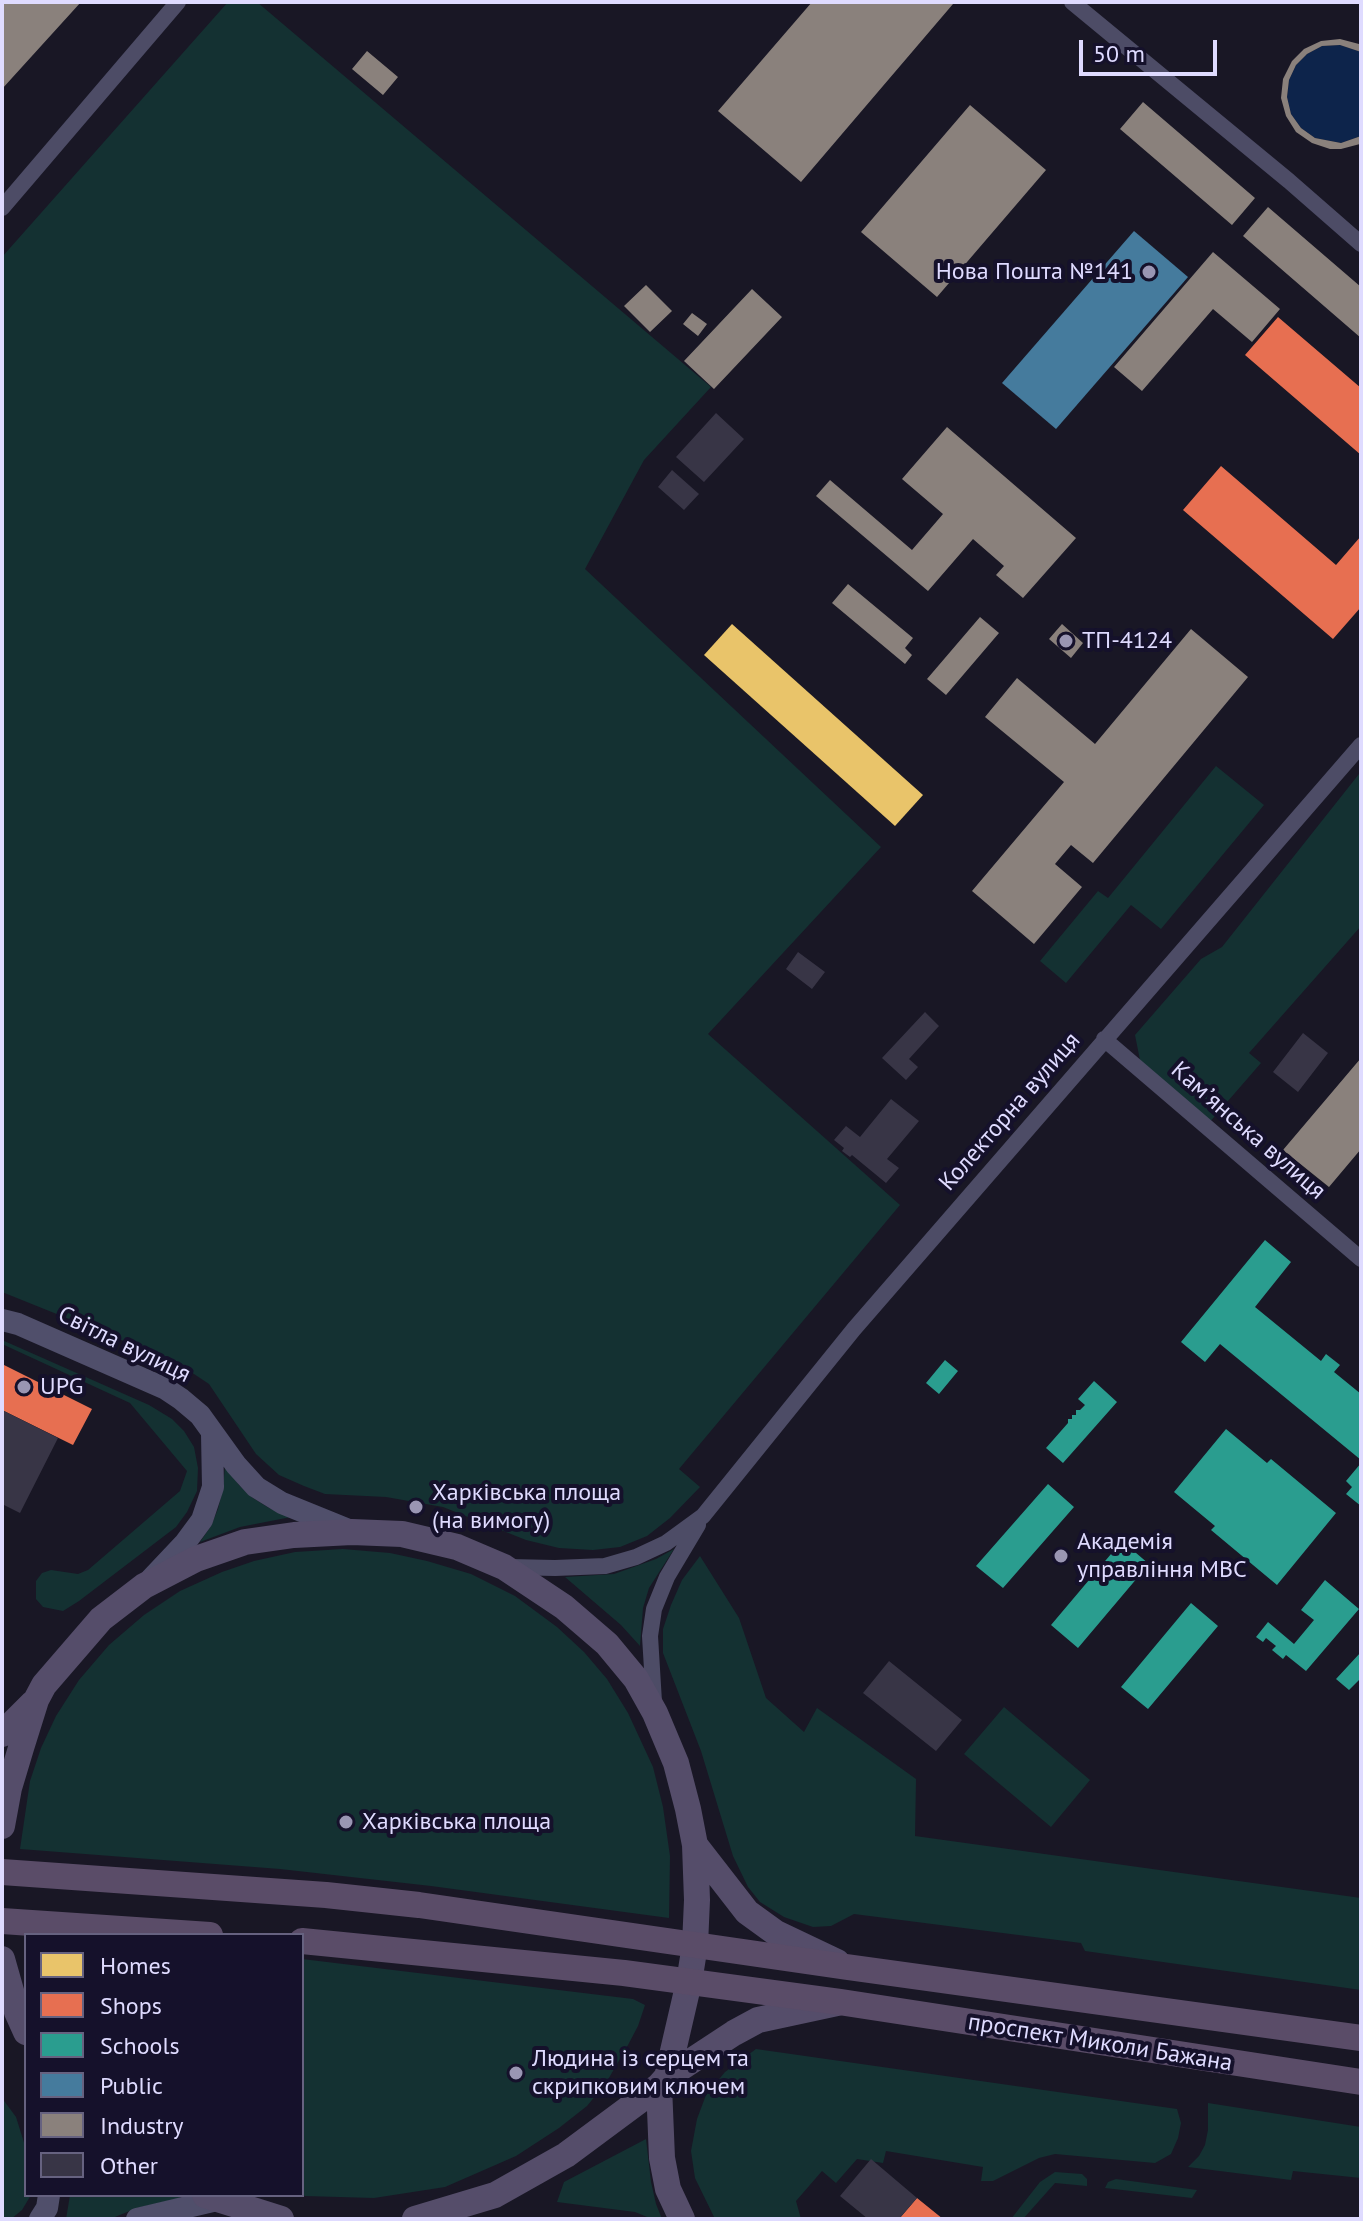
<!DOCTYPE html>
<meta charset="utf-8">
<style>
body{margin:0}
#map{position:relative;width:1363px;height:2221px;overflow:hidden;background:#191725;font-family:"PT Sans",sans-serif}
canvas{display:block}
.frame{position:absolute;inset:0;border:4px solid #dfdbff;pointer-events:none}
.legend{position:absolute;left:24px;top:1933px;width:280px;height:264px;box-sizing:border-box;background:#15112b;border:2px solid #666280;margin:0;padding:10px 14px;list-style:none;font-size:24px;color:#dfdbff}
.legend li{display:flex;align-items:center;gap:16px;height:40px}
.legend b{width:40px;border:2px solid #666280}
.scale{position:absolute;left:1079px;top:40px;width:138px;height:36px;box-sizing:border-box;border:4px solid #dfdbff;border-top:0;padding-left:10px;font-size:24px;line-height:28px;white-space:nowrap;color:#dfdbff;-webkit-text-stroke:6px #15112b;paint-order:stroke}
</style>
<div id="map">
<canvas width="1363" height="2221"></canvas>
<div class="frame"></div>
<ul class="legend">
<li><b style="height:22px;background:#e9c46a"></b>Homes</li>
<li><b style="height:22px;background:#e76f51"></b>Shops</li>
<li><b style="height:22px;background:#2a9d8f"></b>Schools</li>
<li><b style="height:22px;background:#457b9d"></b>Public</li>
<li><b style="height:22px;background:#8a817c"></b>Industry</li>
<li><b style="height:22px;background:#383546"></b>Other</li>
</ul>
<div class="scale">50 m</div>
</div>
<script>
const ctx = document.querySelector('canvas').getContext('2d');
ctx.lineJoin = 'round';
function paint(path, color) { ctx.fillStyle = color; ctx.fill(path, 'evenodd'); }
const toPath = rows => new Path2D(rows.map(r => 'M' + r).join(''));
function stroke(path, color, width, dash) { ctx.strokeStyle = color; ctx.lineWidth = width; ctx.lineCap = dash ? 'butt' : 'round'; ctx.setLineDash(dash || []); ctx.stroke(path); }
function label(font, color, halo, rows, align = 'center') {
  ctx.font = font + ' "PT Sans",sans-serif'; ctx.lineWidth = 8; ctx.setLineDash([]); ctx.textBaseline = 'middle'; ctx.strokeStyle = halo; ctx.fillStyle = color; for (const [text, x, y, turn = 0] of rows) {
    ctx.save(); ctx.translate(x, y); ctx.rotate((+turn || 0) * Math.PI / 180); ctx.textAlign = isNaN(turn) ? turn : align; if (halo) ctx.strokeText(text, 0, 0); ctx.fillText(text, 0, 0); ctx.restore();
  }
}
paint(toPath([
 [228,2,257,2,711,387,644,460,585,569,881,847,708,1034,900,1205,679,1469,700,1487,670,1518,647,1536,620,1547,593,1550,559,1548,526,1540,443,1507,386,1497,325,1494,304,1486,279,1475,256,1454,209,1384,176,1362,2,1292,2,257],
 [1216,766,1264,805,1161,929,1131,905,1066,983,1040,961,1098,891,1108,898],
 [1359,774,1361,776,1361,926,1249,1053,1261,1063,1208,1124,1140,1060,1135,1035,1201,959,1222,947],
 [2,1340,149,1405,172,1419,184,1431,194,1447,198,1468,197,1491,187,1512,176,1527,79,1601,63,1611,43,1607,36,1599,36,1581,42,1573,51,1570,78,1574,88,1570,180,1491,187,1471,130,1403,2,1344],
 [225,1466,239,1485,253,1498,269,1508,291,1517,240,1527,200,1542,211,1526,218,1509,223,1489],
 [343,1549,390,1553,427,1561,471,1574,515,1596,557,1627,584,1652,607,1679,628,1713,653,1767,663,1807,670,1856,669,1918,431,1886,280,1869,20,1849,30,1781,41,1748,56,1716,79,1680,109,1645,144,1615,180,1591,222,1572,254,1561,295,1552],
 [674,1549,649,1588,643,1608,640,1646,621,1625,565,1577,614,1574,656,1559],
 [700,1556,739,1618,766,1698,804,1732,817,1708,916,1779,915,1836,1361,1898,1361,1990,1085,1951,1081,1943,854,1914,831,1926,813,1927,784,1917,760,1902,748,1887,733,1856,701,1751,663,1653,663,1629,671,1605,682,1580],
 [1004,1707,1090,1780,1051,1827,964,1754],
 [302,1959,633,1999,645,2005,638,2026,628,2045,606,2083,587,2106,559,2128,516,2156,445,2187,374,2198,305,2196,302,2195],
 [756,2049,1177,2109,1181,2123,1178,2138,1171,2154,1155,2163,1055,2154,1039,2158,993,2181,981,2181,983,2167,886,2151,883,2163,857,2159,836,2183,822,2171,796,2201,801,2219,715,2219,695,2178,691,2151,697,2119,706,2095,725,2072],
 [2,2098,16,2117,26,2149,26,2195,31,2195,22,2210,11,2219,2,2219],
 [1208,2103,1361,2127,1361,2178,1293,2171,1291,2180,1188,2167,1199,2156,1205,2145,1208,2130],
 [646,2139,651,2182,656,2204,662,2219,652,2219,635,2212,557,2202,564,2182],
 [1055,2172,1082,2174,1087,2179,1087,2186,1055,2183,1023,2219,1011,2219,1040,2182],
 [1116,2179,1197,2190,1192,2198,1105,2188,1108,2182],
 [70,2195,175,2195,181,2198,137,2208,110,2219,66,2219]
]), '#143132');
paint(toPath([
 [1340,45,1361,52,1361,136,1341,143,1315,138,1301,128,1291,114,1287,97,1289,80,1296,65,1307,54,1322,46]
]), '#0d244b');
paint(toPath([
 [732,624,923,795,895,826,704,655]
]), '#e9c46a');
paint(toPath([
 [1278,317,1361,388,1361,455,1245,355],
 [1221,466,1336,565,1361,536,1361,607,1333,639,1183,510],
 [2,1364,92,1409,73,1445,2,1410],
 [917,2198,943,2219,899,2219]
]), '#e76f51');
paint(toPath([
 [1265,1240,1291,1262,1255,1307,1321,1361,1326,1354,1340,1365,1334,1372,1361,1394,1361,1460,1220,1344,1205,1362,1181,1342],
 [945,1360,958,1371,939,1394,926,1383],
 [1094,1381,1117,1402,1063,1463,1046,1448,1068,1423,1068,1419,1072,1419,1072,1415,1076,1415,1076,1410,1080,1410,1085,1405,1078,1399],
 [1226,1429,1267,1463,1271,1459,1336,1513,1277,1585,1211,1530,1215,1526,1174,1492],
 [1361,1463,1361,1506,1346,1494,1352,1487,1346,1481],
 [1048,1484,1074,1507,1003,1588,976,1566],
 [1122,1541,1149,1564,1078,1648,1051,1625],
 [1325,1580,1359,1609,1306,1671,1286,1655,1283,1659,1272,1650,1276,1646,1266,1638,1263,1642,1256,1637,1268,1622,1294,1644,1314,1620,1301,1610],
 [1191,1603,1218,1626,1148,1709,1121,1687],
 [1361,1652,1361,1678,1349,1690,1336,1679]
]), '#2a9d8f');
paint(toPath([
 [1134,231,1188,277,1056,429,1002,383]
]), '#457b9d');
paint(toPath([
 [2,2,81,2,2,89],
 [812,2,951,2,953,4,801,182,718,111],
 [1340,39,1359,44,1361,45,1361,52,1340,45,1322,46,1307,54,1296,65,1289,80,1287,97,1291,114,1301,128,1315,138,1341,143,1361,136,1360,144,1341,149,1330,149,1312,143,1296,132,1286,116,1281,98,1283,79,1292,61,1304,49,1321,41],
 [367,51,398,77,383,95,352,69],
 [1143,102,1255,198,1232,225,1120,129],
 [970,105,1046,170,937,297,861,232],
 [1268,207,1361,287,1361,338,1243,236],
 [1213,252,1280,309,1252,342,1213,309,1142,391,1114,367],
 [646,285,672,311,650,332,624,306],
 [752,289,782,317,714,389,684,361],
 [692,313,707,324,698,336,683,324],
 [947,427,1076,538,1023,598,996,575,1004,566,973,539,928,591,816,496,830,480,912,550,943,514,902,479],
 [848,584,913,638,905,648,912,655,905,664,832,603],
 [980,617,999,633,946,695,927,679],
 [1062,624,1083,643,1071,658,1049,639],
 [1191,629,1248,677,1093,863,1071,845,1055,864,1082,887,1034,944,972,891,1064,782,985,717,1017,678,1095,744],
 [1361,1058,1361,1149,1329,1187,1283,1150]
]), '#8a817c');
paint(toPath([
 [716,413,744,439,704,482,676,457],
 [672,470,699,494,684,510,658,487],
 [798,952,825,972,812,989,786,969],
 [925,1012,939,1026,909,1059,918,1067,906,1080,882,1058],
 [1303,1033,1328,1053,1298,1092,1273,1072],
 [891,1099,919,1121,887,1159,899,1168,886,1183,852,1155,850,1157,842,1151,844,1148,834,1140,846,1126,860,1137],
 [2,1410,58,1438,20,1513,2,1504],
 [889,1661,962,1720,936,1751,863,1693],
 [871,2159,917,2198,899,2219,868,2219,840,2196]
]), '#383546');
stroke(toPath([
 [1072,2,1289,181,1361,244],
 [2,208,178,2],
 [1104,1039,1361,1259],
 [509,1567,555,1568,605,1566,636,1557,666,1543,703,1516,854,1329,1361,745],
 [654,1702,650,1636,654,1609,667,1577,698,1525]
]), '#4d4c66', 16);
stroke(toPath([
 [2,1320,18,1324,166,1389,181,1399,200,1415,236,1465,256,1487,282,1503,351,1531],
 [151,1579,185,1543,202,1520,213,1487,212,1434],
 [40,2219,47,2208,49,2195],
 [137,2219,217,2200]
]), '#504f6b', 22);
stroke(toPath([
 [2,1734,33,1703],
 [2,1826,9,1788,21,1748,36,1700,44,1685,101,1619,144,1586,196,1559,245,1542,294,1535,352,1532,402,1534,457,1547,504,1567,564,1607,607,1644,636,1679,655,1713,676,1763,688,1809,695,1845,697,1900,695,1945,689,1982,667,2077,659,2086,566,2155,495,2195,415,2219],
 [695,1845,747,1912,776,1933,837,1962],
 [2,1959,17,2012,26,2032],
 [667,2077,734,2033,758,2020,837,2003],
 [659,2086,662,2158,668,2189,682,2219],
 [205,2195,281,2219]
]), '#554d6a', 26);
stroke(toPath([
 [2,1872,326,1895,419,1905,847,1967,1361,2038],
 [2,1921,210,1935],
 [302,1941,624,1973,840,2002,1361,2082]
]), '#5a4c68', 26);
for (const [x, y, r, color] of [
 [1149,272,8,"#9a96b3"],
 [1066,641,8,"#9a96b3"],
 [24,1387,8,"#9a96b3"],
 [416,1507,8,"#9a96b3"],
 [1061,1556,8,"#9a96b3"],
 [346,1822,8,"#9a96b3"],
 [516,2073,8,"#9a96b3"]
]) { const dot = new Path2D(); dot.arc(x, y, r, 0, 2 * Math.PI); ctx.fillStyle = color; ctx.fill(dot); stroke(dot, '#15112b', 3); }
label('24px', '#dfdbff', '#15112b', [
 ["Нова Пошта №141",1133,272,"right"],
 ["ТП-4124",1082,641],
 ["UPG",40,1387],
 ["Харківська площа",432,1493],
 ["(на вимогу)",432,1521],
 ["Академія",1077,1542],
 ["управління МВС",1077,1570],
 ["Харківська площа",362,1822],
 ["Людина із серцем та",532,2059],
 ["скрипковим ключем",532,2087]
], 'left');
label('24px', '#dfdbff', '#15112b', [
 ["Колекторна вулиця",1010,1112,-49],
 ["Камʼянська вулиця",1248,1131,41],
 ["Світла вулиця",124,1345,26],
 ["проспект Миколи Бажана",1100,2043,9]
]);
</script>
